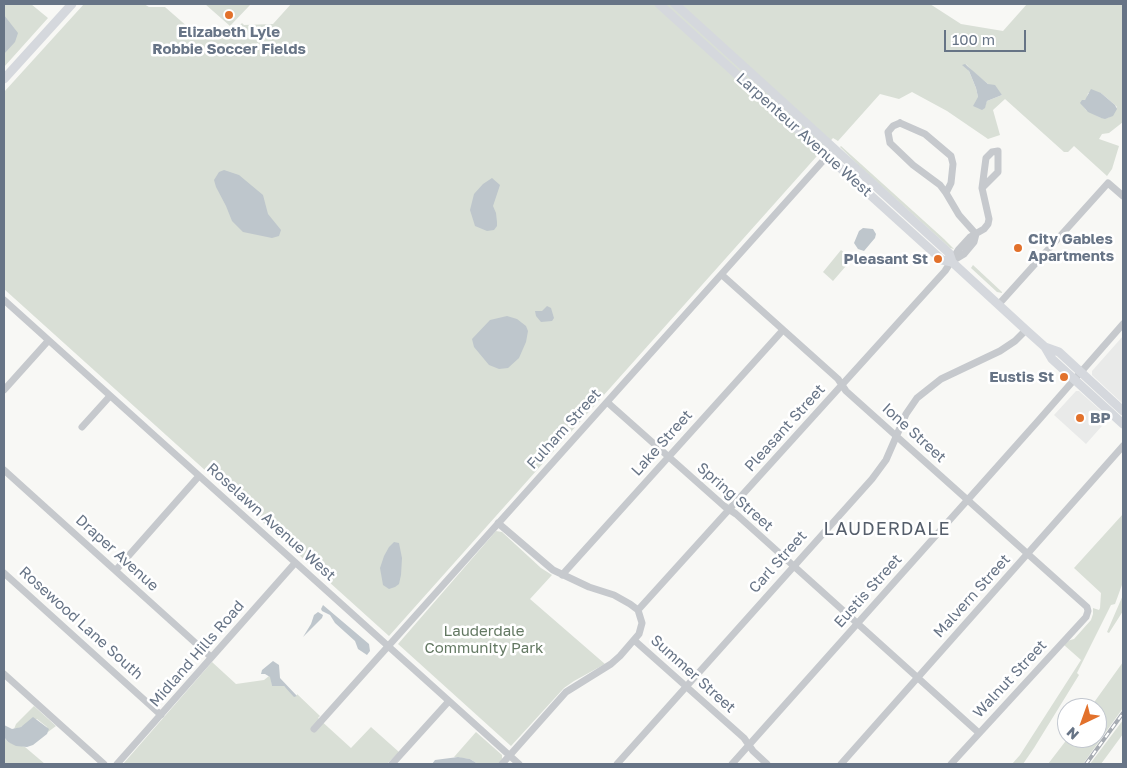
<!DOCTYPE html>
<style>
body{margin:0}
#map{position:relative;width:1127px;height:768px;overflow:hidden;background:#f8f8f5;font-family:"Golos Text",sans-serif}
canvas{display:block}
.frame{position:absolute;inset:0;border:5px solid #677486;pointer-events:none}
.north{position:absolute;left:1057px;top:698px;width:50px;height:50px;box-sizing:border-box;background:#fff;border:1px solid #c2c7cf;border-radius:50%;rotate:222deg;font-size:14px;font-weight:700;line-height:20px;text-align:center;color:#677486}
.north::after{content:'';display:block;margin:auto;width:18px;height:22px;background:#e2712b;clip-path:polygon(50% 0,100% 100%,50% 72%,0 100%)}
.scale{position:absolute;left:944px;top:30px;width:82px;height:22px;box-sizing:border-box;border:2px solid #677486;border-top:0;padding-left:6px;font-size:15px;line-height:18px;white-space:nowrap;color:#677486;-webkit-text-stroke:4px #fff;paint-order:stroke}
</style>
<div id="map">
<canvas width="1127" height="768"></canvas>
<div class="frame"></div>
<div class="north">N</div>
<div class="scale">100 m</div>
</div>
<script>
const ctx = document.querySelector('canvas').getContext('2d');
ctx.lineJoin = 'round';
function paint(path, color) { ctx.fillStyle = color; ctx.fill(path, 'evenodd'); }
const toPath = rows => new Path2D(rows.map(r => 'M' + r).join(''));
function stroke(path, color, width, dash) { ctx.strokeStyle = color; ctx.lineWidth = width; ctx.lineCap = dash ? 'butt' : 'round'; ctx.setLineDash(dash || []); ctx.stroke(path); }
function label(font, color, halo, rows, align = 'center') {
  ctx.font = font + ' "Golos Text",sans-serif'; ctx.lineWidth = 5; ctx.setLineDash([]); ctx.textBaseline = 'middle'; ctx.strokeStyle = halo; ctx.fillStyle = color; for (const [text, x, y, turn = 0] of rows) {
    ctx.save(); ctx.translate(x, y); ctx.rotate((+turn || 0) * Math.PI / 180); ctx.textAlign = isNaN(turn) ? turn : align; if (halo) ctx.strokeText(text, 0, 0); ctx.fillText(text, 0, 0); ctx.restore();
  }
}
paint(toPath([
 [1123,336,1123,404,1092,375,1092,371],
 [1076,391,1079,391,1109,418,1086,444,1054,415]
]), '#e9eae9');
paint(toPath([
 [4,4,31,4,48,18,4,67],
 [84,4,144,4,149,7,165,7,189,28,217,31,226,39,242,23,244,25,273,24,291,4,930,4,961,24,1003,31,1027,4,1123,4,1123,122,1109,133,1102,134,1099,139,1119,146,1112,169,1107,176,1074,146,1068,152,1064,152,1005,99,993,110,1000,135,988,139,947,111,912,92,899,99,880,94,838,141,833,138,389,636,4,289,4,92],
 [966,64,973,72,1002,95,987,101,985,106,978,97,976,88],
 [1088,93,1101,93,1115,105,1117,107,1108,118,1101,118,1086,110,1082,104,1087,98],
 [205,4,251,4,230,26],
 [841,146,944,239,954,249,950,248,859,166,840,147],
 [841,250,852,259,833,281,823,272],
 [973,265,1002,292,1002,293,997,292,971,268],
 [1123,514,1123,582,1115,604,1111,605,1077,673,1079,675,1034,748,1023,764,1012,764,1020,755,1081,660,1064,645,1067,641,1074,639,1091,620,1093,614,1093,608,1099,610,1100,608,1101,593,1074,568],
 [496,531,502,532,541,568,552,575,530,599,605,664,574,681,564,688,511,746,398,644],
 [1123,595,1123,611,1109,633,1107,632],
 [212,662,236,684,264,680,269,676,271,677,272,686,284,686,297,696,297,694,320,716,318,718,351,748,371,727,399,752,387,764,123,764],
 [1123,662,1123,708,1083,764,1048,764,1068,738,1097,738,1097,708,1090,708],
 [34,706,56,726,48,732,47,727,37,719,21,727,14,729,16,724],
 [1123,720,1123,734,1101,764,1090,764],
 [476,732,502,755,502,759,499,764,478,764,470,759,454,757],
 [4,737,8,742,25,747,45,764,4,764]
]), '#d9dfd6');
paint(toPath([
 [4,15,18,33,15,42,4,54],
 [965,64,988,84,995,85,1002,95,987,101,985,108,982,110,973,106,978,97,976,88,969,71,962,65],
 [1091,89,1101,93,1115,105,1117,109,1113,116,1105,119,1101,118,1088,112,1080,103,1082,100,1085,100],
 [224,170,239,175,263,195,268,214,281,230,279,236,272,238,243,232,232,221,226,206,216,187,214,180,219,172],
 [492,178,500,185,493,206,496,213,497,222,497,226,494,230,487,231,475,226,470,210,474,194,483,184],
 [863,228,873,229,876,234,875,238,864,251,858,249,854,243,859,231],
 [547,306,551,308,554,318,552,321,541,322,536,316,535,311,542,311],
 [507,316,517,319,526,326,528,331,526,342,519,358,508,368,499,369,489,365,474,347,472,339,490,320],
 [394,542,399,543,402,558,401,575,399,584,395,587,389,589,383,585,380,568,384,556,389,547],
 [323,605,369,644,370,651,367,655,358,649,355,641,335,623,330,615,322,611,321,609],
 [318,612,323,615,322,618,303,637,311,624,314,615],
 [273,661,279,665,280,678,297,696,294,697,284,686,272,686,270,677,265,674,261,674,262,670],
 [33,717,49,729,47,734,33,745,27,747,16,746,8,742,4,737,4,725,12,729,21,727],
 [458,757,470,759,478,764,432,764,435,760]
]), '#bec6cc');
stroke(toPath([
 [900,123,925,134,951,156,953,164,951,183,946,193,940,185,913,165,890,143,888,132,893,126,900,123],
 [946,193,959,215,976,234],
 [954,260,964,254,974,242,976,234],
 [722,275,838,379,846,391,1087,607,1088,611,1086,617,951,764],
 [4,300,519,764],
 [999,304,1108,183,1123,196],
 [4,390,48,341],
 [607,402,724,506,736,514,979,733],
 [82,427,110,396],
 [4,470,211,657],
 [498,523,553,570,589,587,614,595,630,604,638,610,642,623,639,634,620,656,611,664,566,692,502,764],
 [116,570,199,476],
 [4,573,161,715],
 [562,575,783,330],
 [638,610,945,271,959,249,970,237,984,229,988,224,989,219,982,188,998,172,998,151,992,152,986,158,982,188],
 [634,640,744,738,753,751,767,764],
 [4,674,104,764],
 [314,729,830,153],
 [117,764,295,563],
 [392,764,449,701],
 [617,764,872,479,886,460,906,414,917,398,941,379,1000,351,1015,341,1026,330],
 [732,764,1038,421,1123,324],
 [841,764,1123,446]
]), '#c6c9cd', 7);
stroke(toPath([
 [659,4,942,260,952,262],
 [675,4,949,253,952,262,1026,330,1045,347,1059,352,1123,411],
 [4,79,72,4],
 [1045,347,1052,359,1123,424]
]), '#d5d8dd', 9);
const rail = toPath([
 [1086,764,1123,713]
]);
stroke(rail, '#a6abb2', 4);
stroke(rail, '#fff', 2, [5.5]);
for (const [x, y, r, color] of [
 [229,15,5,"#e2712b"],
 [1018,248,5,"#e2712b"],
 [938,259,5,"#e2712b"],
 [1064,377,5,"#e2712b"],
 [1080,418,5,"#e2712b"]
]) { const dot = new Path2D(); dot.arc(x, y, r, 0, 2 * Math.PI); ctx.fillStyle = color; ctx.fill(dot); stroke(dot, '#fff', 2); }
label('bold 15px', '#677486', '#fff', [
 ["Elizabeth Lyle",229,32,"center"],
 ["Robbie Soccer Fields",229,49,"center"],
 ["City Gables",1028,239],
 ["Apartments",1028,256],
 ["Pleasant St",928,259,"right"],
 ["Eustis St",1054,377,"right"],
 ["BP",1090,418]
], 'left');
label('15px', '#677486', '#fff', [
 ["Larpenteur Avenue West",804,135,42],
 ["Pleasant Street",785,428,-48],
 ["Fulham Street",564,429,-48],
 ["Ione Street",914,433,42],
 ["Lake Street",662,443,-48],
 ["Spring Street",735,497,41],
 ["Roselawn Avenue West",271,522,42],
 ["Draper Avenue",117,553,42],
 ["Carl Street",778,562,-48],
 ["Eustis Street",868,591,-48],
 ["Malvern Street",972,596,-48],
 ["Rosewood Lane South",81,623,42],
 ["Midland Hills Road",197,654,-49],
 ["Summer Street",693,674,42],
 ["Walnut Street",1010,679,-47]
]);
label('15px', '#637862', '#fff', [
 ["Lauderdale",484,631],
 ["Community Park",484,648]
]);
ctx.letterSpacing = '1px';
label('18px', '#555e6b', '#fff', [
 ["LAUDERDALE",887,529]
]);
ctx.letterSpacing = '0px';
</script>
